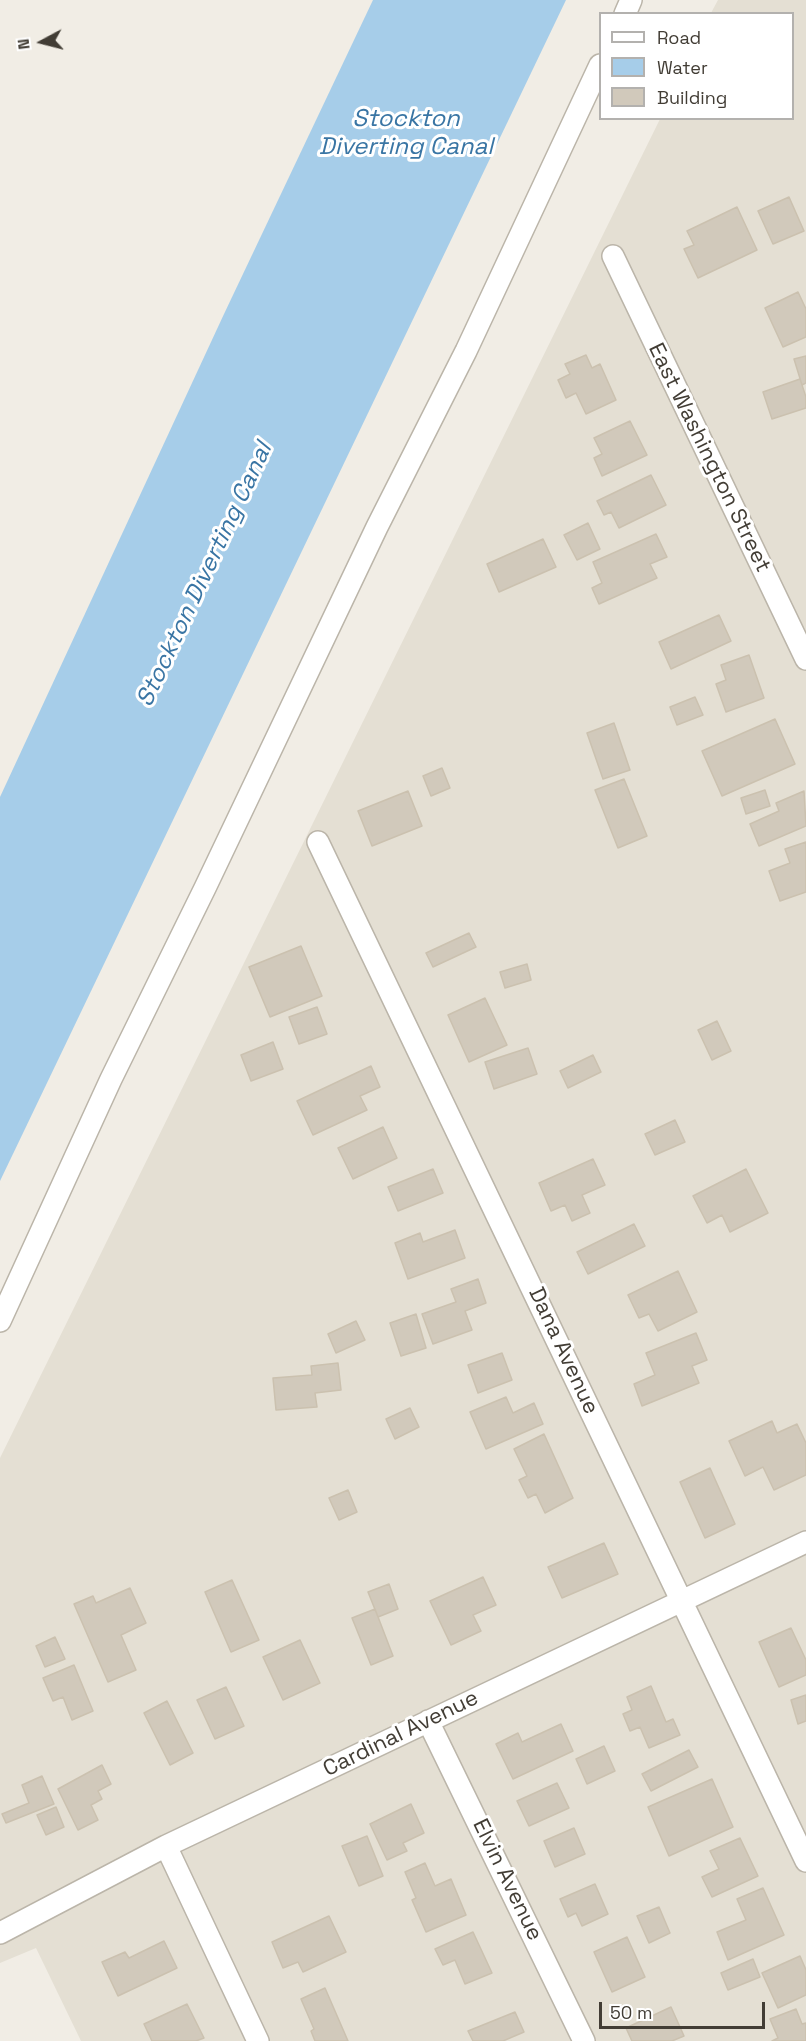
<!DOCTYPE html>
<style>
body{margin:0}
#map{position:relative;width:806px;height:2041px;overflow:hidden;background:#f1ede5;font-family:"Space Grotesk",sans-serif}
canvas{display:block}
.legend{position:absolute;left:599px;top:12px;width:195px;height:108px;box-sizing:border-box;background:#fff;border:2px solid #b3b1ae;margin:0;padding:8px 10px;list-style:none;font-size:18px;color:#423d35}
.legend li{display:flex;align-items:center;gap:12px;height:30px}
.legend b{width:30px;border:2px solid #b3b1ae}
.north{position:absolute;left:12px;top:12px;width:60px;height:60px;-webkit-text-stroke:4px #fff;paint-order:stroke;rotate:263deg;font-size:16px;font-weight:700;line-height:24px;text-align:center;color:#423d35}
.north::after{content:'';display:block;margin:auto;width:21px;height:27px;background:#423d35;clip-path:polygon(50% 0,100% 100%,50% 72%,0 100%)}
.scale{position:absolute;left:599px;top:2002px;width:166px;height:27px;box-sizing:border-box;border:3px solid #423d35;border-top:0;padding-left:8px;font-size:18px;line-height:21px;white-space:nowrap;color:#423d35;-webkit-text-stroke:4px #fff;paint-order:stroke}
</style>
<div id="map">
<canvas width="806" height="2041"></canvas>
<ul class="legend">
<li><b style="height:8px;background:#fff"></b>Road</li>
<li><b style="height:16px;background:#a6cde9"></b>Water</li>
<li><b style="height:16px;background:#d1c9bb"></b>Building</li>
</ul>
<div class="north">N</div>
<div class="scale">50 m</div>
</div>
<script>
const ctx = document.querySelector('canvas').getContext('2d');
ctx.lineJoin = 'round';
function paint(path, color) { ctx.fillStyle = color; ctx.fill(path, 'evenodd'); }
const toPath = rows => new Path2D(rows.map(r => 'M' + r).join(''));
function stroke(path, color, width, dash) { ctx.strokeStyle = color; ctx.lineWidth = width; ctx.lineCap = dash ? 'butt' : 'round'; ctx.setLineDash(dash || []); ctx.stroke(path); }
function label(font, color, halo, rows, align = 'center') {
  ctx.font = font + ' "Space Grotesk",sans-serif'; ctx.lineWidth = 6; ctx.setLineDash([]); ctx.textBaseline = 'middle'; ctx.strokeStyle = halo; ctx.fillStyle = color; for (const [text, x, y, turn = 0] of rows) {
    ctx.save(); ctx.translate(x, y); ctx.rotate((+turn || 0) * Math.PI / 180); ctx.textAlign = isNaN(turn) ? turn : align; if (halo) ctx.strokeText(text, 0, 0); ctx.fillText(text, 0, 0); ctx.restore();
  }
}
paint(toPath([
 [718,0,806,0,806,2041,81,2041,36,1948,0,1963,0,1458,660,119,792,118,792,14,711,13]
]), '#e4dfd3');
paint(toPath([
 [373,0,566,0,0,1181,0,797,224,314]
]), '#a6cde9');
const building = toPath([
 [789,197,804,231,773,244,758,211,789,197],
 [737,207,757,250,698,278,684,249,694,245,687,231,737,207],
 [798,292,806,309,806,337,783,347,765,308,798,292],
 [586,355,592,368,600,364,616,400,586,414,576,393,566,398,558,380,570,374,565,364,586,355],
 [806,356,806,383,802,385,794,359,806,356],
 [800,379,806,397,806,408,772,419,763,392,800,379],
 [630,421,647,455,602,476,594,458,602,454,594,438,630,421],
 [651,475,666,505,619,528,611,512,604,515,597,501,651,475],
 [588,523,600,549,577,560,564,535,588,523],
 [656,534,667,557,650,564,657,578,599,604,592,588,602,583,593,562,656,534],
 [543,539,556,567,499,592,487,564,543,539],
 [719,615,731,641,671,669,659,642,719,615],
 [749,655,764,698,726,712,716,684,726,680,721,665,749,655],
 [695,697,703,715,677,725,670,707,695,697],
 [775,719,795,764,722,796,702,751,775,719],
 [614,723,630,770,603,779,587,733,614,723],
 [442,768,450,788,431,796,423,776,442,768],
 [624,779,647,836,618,848,595,790,624,779],
 [765,790,770,806,746,814,741,798,765,790],
 [408,791,422,826,372,846,358,811,408,791],
 [804,791,806,826,759,846,750,824,779,811,776,803,804,791],
 [806,842,806,892,780,901,769,871,790,863,785,849,806,842],
 [469,933,476,947,433,967,426,953,469,933],
 [301,946,322,996,270,1017,249,967,301,946],
 [527,964,531,980,505,988,500,972,527,964],
 [485,998,507,1045,469,1062,448,1015,485,998],
 [317,1007,327,1034,299,1044,289,1017,317,1007],
 [717,1021,731,1051,712,1060,698,1030,717,1021],
 [273,1042,283,1069,251,1081,241,1055,273,1042],
 [528,1048,537,1074,494,1089,485,1062,528,1048],
 [593,1055,601,1072,568,1088,560,1071,593,1055],
 [371,1066,380,1087,360,1096,367,1110,313,1135,297,1101,371,1066],
 [675,1120,685,1142,655,1155,645,1134,675,1120],
 [383,1127,397,1158,353,1179,338,1148,383,1127],
 [593,1159,605,1185,582,1195,590,1213,572,1221,565,1205,551,1211,539,1183,593,1159],
 [433,1169,443,1193,398,1211,388,1187,433,1169],
 [746,1169,768,1213,730,1232,722,1215,707,1223,693,1196,746,1169],
 [634,1224,645,1246,588,1274,577,1252,634,1224],
 [455,1230,465,1258,408,1279,395,1243,420,1233,423,1242,455,1230],
 [678,1271,697,1312,658,1331,649,1314,639,1318,628,1295,678,1271],
 [478,1279,486,1303,465,1311,472,1330,433,1344,422,1314,456,1302,451,1289,478,1279],
 [416,1314,426,1348,401,1356,390,1323,416,1314],
 [356,1321,365,1340,336,1353,328,1334,356,1321],
 [696,1333,707,1360,692,1366,699,1383,642,1406,634,1384,655,1375,646,1353,696,1333],
 [502,1353,512,1380,478,1393,468,1365,502,1353],
 [338,1363,341,1390,315,1393,317,1407,276,1410,273,1378,312,1375,311,1366,338,1363],
 [506,1397,513,1413,534,1403,543,1424,486,1449,470,1412,506,1397],
 [410,1408,419,1427,395,1439,386,1419,410,1408],
 [772,1421,777,1433,797,1424,806,1443,806,1475,774,1490,763,1467,745,1476,729,1441,772,1421],
 [544,1434,573,1498,545,1513,536,1494,528,1498,519,1480,527,1476,514,1449,544,1434],
 [710,1468,735,1524,705,1538,680,1482,710,1468],
 [348,1490,357,1512,339,1520,329,1498,348,1490],
 [604,1543,618,1574,562,1598,548,1567,604,1543],
 [483,1577,496,1605,473,1615,481,1631,451,1645,430,1601,483,1577],
 [232,1580,259,1640,231,1652,205,1592,232,1580],
 [389,1584,398,1609,378,1617,368,1592,389,1584],
 [130,1588,146,1623,121,1635,136,1670,108,1682,74,1604,93,1596,96,1603,130,1588],
 [375,1609,393,1656,371,1665,352,1618,375,1609],
 [791,1628,806,1660,806,1675,779,1687,759,1642,791,1628],
 [55,1637,65,1659,45,1667,36,1646,55,1637],
 [300,1640,320,1683,283,1700,263,1657,300,1640],
 [74,1665,93,1711,72,1720,63,1697,53,1701,43,1678,74,1665],
 [651,1686,666,1722,673,1719,680,1735,649,1748,640,1727,630,1731,623,1714,632,1710,627,1697,651,1686],
 [226,1687,244,1726,215,1739,197,1700,226,1687],
 [806,1695,806,1721,798,1724,791,1700,806,1695],
 [167,1701,193,1753,170,1765,144,1713,167,1701],
 [561,1724,573,1751,513,1779,496,1744,518,1733,522,1742,561,1724],
 [604,1746,615,1771,587,1784,576,1759,604,1746],
 [689,1750,698,1767,651,1791,642,1774,689,1750],
 [102,1765,111,1784,98,1791,102,1799,91,1805,98,1820,78,1830,58,1789,102,1765],
 [42,1776,54,1804,6,1823,2,1814,29,1803,22,1785,42,1776],
 [712,1779,733,1827,669,1856,648,1807,712,1779],
 [557,1783,569,1808,529,1826,517,1801,557,1783],
 [411,1804,424,1833,403,1843,407,1851,387,1860,370,1824,411,1804],
 [56,1807,64,1827,46,1835,37,1815,56,1807],
 [574,1828,585,1854,555,1867,544,1841,574,1828],
 [367,1836,383,1876,359,1886,342,1846,367,1836],
 [740,1838,758,1876,712,1897,702,1877,719,1869,710,1851,740,1838],
 [425,1863,435,1886,451,1879,466,1915,426,1932,412,1900,416,1898,405,1872,425,1863],
 [595,1884,608,1914,582,1926,576,1913,568,1917,560,1899,595,1884],
 [763,1888,784,1935,728,1960,717,1932,746,1920,737,1899,763,1888],
 [659,1907,670,1933,649,1943,637,1916,659,1907],
 [329,1916,346,1952,303,1972,298,1962,283,1968,272,1942,329,1916],
 [473,1932,492,1973,465,1984,455,1960,443,1965,435,1949,473,1932],
 [627,1937,645,1977,612,1992,594,1952,627,1937],
 [164,1941,177,1968,118,1996,102,1962,125,1952,129,1958,164,1941],
 [800,1956,806,1970,806,1995,778,2008,762,1973,800,1956],
 [753,1959,760,1977,728,1990,721,1973,753,1959],
 [325,1988,348,2041,315,2041,311,2031,314,2029,301,1999,325,1988],
 [187,2004,204,2038,196,2041,152,2041,144,2024,187,2004],
 [671,2007,684,2036,672,2041,632,2041,626,2028,671,2007],
 [796,2009,802,2024,806,2023,806,2041,772,2041,778,2038,770,2019,796,2009],
 [515,2012,524,2032,503,2041,473,2041,468,2031,515,2012]
]);
paint(building, '#d1c9bb');
stroke(building, '#cbc1af', 1.5);
const minor = toPath([
 [625,14,631,0],
 [613,256,806,659],
 [318,842,806,1861],
 [0,1321,111,1079,205,888,377,527,466,351,600,65],
 [428,1721,584,2041],
 [166,1846,258,2041],
 [0,1933,166,1846,806,1542]
]);
stroke(minor, '#bbb5a9', 24);
stroke(minor, '#fff', 21);
label('22px', '#423d35', '#fff', [
 ["East Washington Street",709,458,64],
 ["Dana Avenue",563,1351,65],
 ["Cardinal Avenue",401,1734,-26],
 ["Elvin Avenue",507,1880,64]
]);
label('italic 24px', '#3975a4', '#fff', [
 ["Stockton",406,119],
 ["Diverting Canal",406,147],
 ["Stockton Diverting Canal",205,575,-65]
]);
</script>
